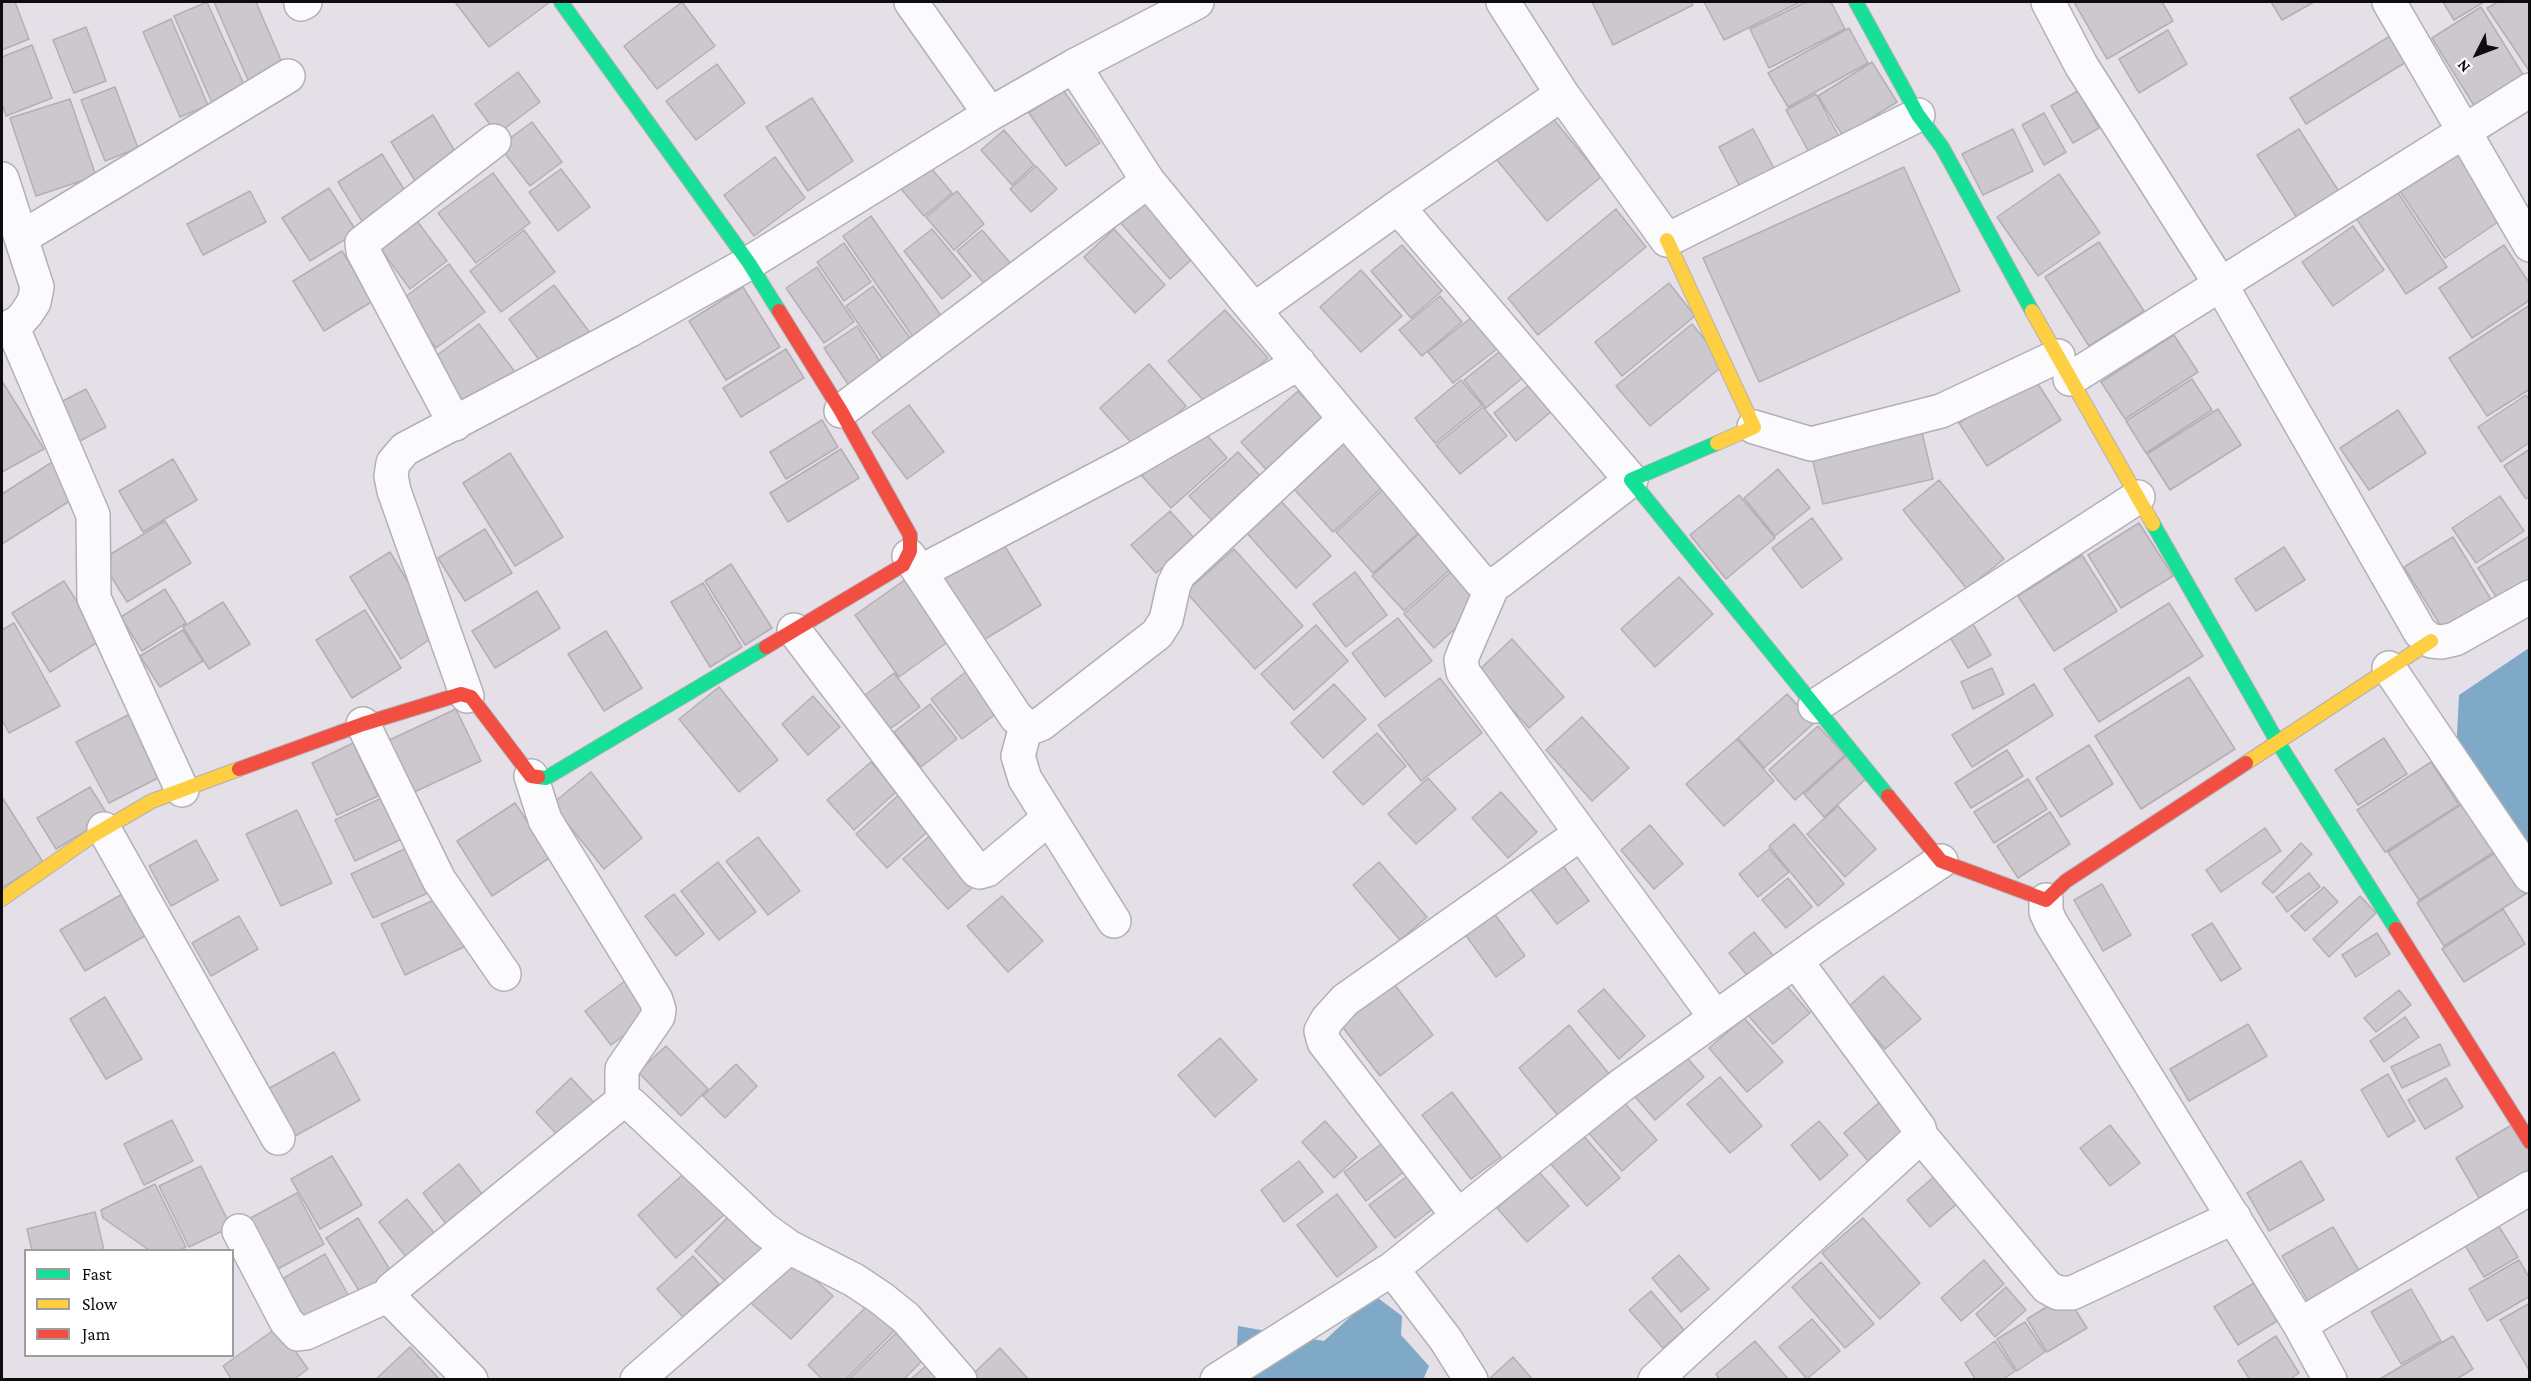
<!DOCTYPE html>
<style>
body{margin:0}
#map{position:relative;width:2531px;height:1381px;overflow:hidden;background:#e5e0e8;font-family:"Crimson Pro",serif}
canvas{display:block}
.frame{position:absolute;inset:0;border:3px solid #0e0c10;pointer-events:none}
.legend{position:absolute;left:24px;top:1249px;width:210px;height:108px;box-sizing:border-box;background:#fff;border:2px solid #9f9e9f;margin:0;padding:8px 10px;list-style:none;font-size:18px;color:#0e0c10}
.legend li{display:flex;align-items:center;gap:12px;height:30px}
.legend b{width:30px;border:2px solid #9f9e9f}
.north{position:absolute;left:2447px;top:24px;width:60px;height:60px;-webkit-text-stroke:4px #fff;paint-order:stroke;rotate:228deg;font-size:16px;font-weight:700;line-height:24px;text-align:center;color:#0e0c10}
.north::after{content:'';display:block;margin:auto;width:21px;height:27px;background:#0e0c10;clip-path:polygon(50% 0,100% 100%,50% 72%,0 100%)}
</style>
<div id="map">
<canvas width="2531" height="1381"></canvas>
<div class="frame"></div>
<ul class="legend">
<li><b style="height:8px;background:#16e098"></b>Fast</li>
<li><b style="height:8px;background:#ffcf43"></b>Slow</li>
<li><b style="height:8px;background:#f24e42"></b>Jam</li>
</ul>
<div class="north">N</div>
</div>
<script>
const ctx = document.querySelector('canvas').getContext('2d');
ctx.lineJoin = 'round';
function paint(path, color) { ctx.fillStyle = color; ctx.fill(path, 'evenodd'); }
const toPath = rows => new Path2D(rows.map(r => 'M' + r).join(''));
function stroke(path, color, width, dash) { ctx.strokeStyle = color; ctx.lineWidth = width; ctx.lineCap = dash ? 'butt' : 'round'; ctx.setLineDash(dash || []); ctx.stroke(path); }
paint(toPath([
 [2529,648,2529,855,2456,753,2459,695],
 [1374,1295,1402,1316,1401,1335,1429,1366,1423,1380,1208,1380,1207,1373,1237,1346,1238,1326,1324,1341]
]), '#80a9c7');
const building = toPath([
 [2,2,15,2,29,39,2,50,2,2],
 [207,2,246,89,212,103,174,16,207,2],
 [214,2,256,2,283,65,248,80,214,2],
 [455,2,550,2,489,47,455,2],
 [682,2,715,46,657,89,624,46,682,2],
 [1592,2,1691,2,1693,5,1613,45,1592,2],
 [1704,2,1800,2,1724,40,1704,2],
 [1806,2,1831,2,1845,29,1769,68,1750,29,1806,2],
 [2074,2,2162,2,2173,21,2107,59,2074,2],
 [2271,2,2314,2,2282,20,2271,2],
 [2443,2,2484,2,2454,20,2443,2],
 [2498,2,2530,2,2530,72,2487,8,2498,2],
 [2481,7,2527,81,2478,112,2432,38,2481,7],
 [171,19,208,105,180,117,143,32,171,19],
 [86,27,106,81,74,93,53,40,86,27],
 [1849,28,1868,63,1788,107,1768,73,1849,28],
 [2168,30,2187,64,2139,93,2119,59,2168,30],
 [2390,36,2406,62,2306,124,2290,98,2390,36],
 [32,45,52,98,6,116,2,104,2,57,32,45],
 [1872,62,1897,102,1843,136,1818,96,1872,62],
 [717,64,745,103,696,140,666,101,717,64],
 [518,72,540,102,497,134,475,104,518,72],
 [115,87,138,148,105,161,81,100,115,87],
 [1063,90,1100,143,1066,166,1029,113,1063,90],
 [2078,91,2099,128,2073,143,2051,106,2078,91],
 [1816,94,1841,140,1811,156,1786,110,1816,94],
 [812,98,853,161,808,191,766,127,812,98],
 [70,99,96,176,36,196,10,118,70,99],
 [1546,110,1601,177,1547,221,1492,154,1546,110],
 [2044,113,2066,152,2044,165,2022,125,2044,113],
 [433,115,459,158,417,184,391,142,433,115],
 [532,122,562,162,530,186,499,146,532,122],
 [1753,129,1774,168,1740,187,1719,147,1753,129],
 [2013,129,2033,171,1983,195,1962,154,2013,129],
 [2299,129,2341,195,2299,221,2257,155,2299,129],
 [1004,130,1034,165,1012,185,981,150,1004,130],
 [2455,150,2501,220,2445,258,2398,188,2455,150],
 [382,154,410,199,365,226,338,182,382,154],
 [775,157,805,198,754,236,724,195,775,157],
 [925,161,952,193,924,216,897,184,925,161],
 [1036,166,1057,189,1031,212,1010,189,1036,166],
 [1904,167,1960,291,1759,382,1703,258,1904,167],
 [561,169,590,207,558,231,529,192,561,169],
 [493,173,530,223,476,263,438,213,493,173],
 [2059,174,2100,233,2038,276,1997,217,2059,174],
 [329,188,357,232,310,261,282,218,329,188],
 [250,191,266,222,203,255,187,224,250,191],
 [957,191,984,224,954,250,926,217,957,191],
 [2397,191,2447,267,2406,294,2356,218,2397,191],
 [1147,194,1200,252,1170,279,1118,220,1147,194],
 [1616,209,1646,247,1538,335,1508,298,1616,209],
 [411,213,447,261,410,289,374,240,411,213],
 [871,216,942,317,913,337,843,236,871,216],
 [2353,226,2384,270,2333,306,2302,262,2353,226],
 [932,229,971,276,942,299,904,251,932,229],
 [1114,229,1165,285,1135,313,1084,257,1114,229],
 [524,230,555,272,501,312,470,271,524,230],
 [982,230,1012,265,987,287,957,251,982,230],
 [2099,242,2144,311,2089,346,2045,277,2099,242],
 [844,243,871,282,844,301,817,262,844,243],
 [1402,245,1442,291,1411,318,1371,271,1402,245],
 [2504,245,2530,284,2530,300,2472,338,2439,288,2504,245],
 [342,251,373,301,324,331,293,281,342,251],
 [449,264,485,312,436,348,401,300,449,264],
 [817,267,854,322,824,343,786,288,817,267],
 [1361,270,1402,316,1361,352,1320,307,1361,270],
 [1669,283,1695,316,1622,376,1595,342,1669,283],
 [554,285,591,334,545,368,509,319,554,285],
 [873,286,915,345,887,365,846,306,873,286],
 [743,287,780,347,726,380,689,321,743,287],
 [1440,296,1462,322,1422,356,1399,330,1440,296],
 [2530,305,2530,389,2487,416,2449,358,2530,305],
 [1225,310,1268,358,1211,409,1168,361,1225,310],
 [1477,313,1502,345,1453,383,1428,352,1477,313],
 [479,324,518,376,470,411,432,359,479,324],
 [1692,324,1725,364,1650,426,1616,386,1692,324],
 [857,326,885,369,852,390,824,348,857,326],
 [2174,335,2198,372,2125,419,2101,382,2174,335],
 [1504,348,1526,375,1486,408,1464,380,1504,348],
 [786,349,804,378,741,417,723,388,786,349],
 [1149,364,1186,406,1138,450,1100,408,1149,364],
 [2033,376,2061,420,1987,466,1959,423,2033,376],
 [2192,379,2212,410,2146,453,2126,421,2192,379],
 [1461,380,1482,405,1435,443,1415,418,1461,380],
 [2,381,44,449,2,472,2,381],
 [1530,384,1552,411,1516,441,1494,413,1530,384],
 [86,389,106,427,78,442,57,404,86,389],
 [1298,391,1329,425,1272,476,1241,442,1298,391],
 [2526,395,2530,401,2530,442,2501,462,2478,427,2526,395],
 [909,405,944,452,907,479,872,432,909,405],
 [1483,407,1507,436,1460,474,1436,445,1483,407],
 [2218,409,2241,445,2170,490,2147,454,2218,409],
 [2398,410,2426,453,2369,490,2340,448,2398,410],
 [822,420,838,447,786,479,770,452,822,420],
 [1198,425,1227,458,1171,508,1142,476,1198,425],
 [1921,428,1933,479,1823,504,1811,453,1921,428],
 [1346,440,1386,484,1333,532,1293,488,1346,440],
 [841,449,859,478,788,522,770,493,841,449],
 [2530,449,2530,496,2526,499,2504,466,2530,449],
 [1238,452,1267,483,1218,527,1189,496,1238,452],
 [510,453,563,537,515,566,463,483,510,453],
 [57,459,79,495,2,544,2,494,57,459],
 [173,459,197,500,143,532,119,491,173,459],
 [1778,469,1810,508,1775,536,1744,498,1778,469],
 [1939,480,2004,559,1967,589,1903,510,1939,480],
 [1387,486,1424,528,1373,573,1336,532,1387,486],
 [1739,495,1775,538,1726,579,1690,535,1739,495],
 [2500,496,2524,531,2476,563,2452,528,2500,496],
 [1280,500,1331,556,1296,588,1245,531,1280,500],
 [1170,511,1196,540,1156,573,1131,545,1170,511],
 [1812,518,1842,559,1802,588,1772,548,1812,518],
 [165,521,191,563,127,602,101,560,165,521],
 [2139,523,2173,576,2121,608,2088,555,2139,523],
 [485,529,512,573,465,601,438,558,485,529],
 [1423,530,1455,565,1404,611,1372,576,1423,530],
 [998,535,1041,605,982,641,939,570,998,535],
 [2530,536,2530,592,2503,608,2478,568,2530,536],
 [2453,537,2492,601,2444,631,2404,567,2453,537],
 [2284,547,2305,580,2256,611,2235,579,2284,547],
 [1234,549,1303,626,1255,669,1186,592,1234,549],
 [390,552,439,633,401,659,350,577,390,552],
 [2082,555,2117,611,2054,651,2018,596,2082,555],
 [731,564,772,628,745,645,705,581,731,564],
 [1454,569,1484,602,1434,648,1404,614,1454,569],
 [1355,572,1387,615,1346,647,1313,604,1355,572],
 [909,577,952,639,899,677,855,615,909,577],
 [1679,577,1713,614,1655,667,1621,629,1679,577],
 [64,581,101,640,50,672,12,613,64,581],
 [703,583,742,647,710,667,671,602,703,583],
 [165,589,186,623,142,651,121,617,165,589],
 [537,591,560,628,495,668,472,631,537,591],
 [223,602,250,644,209,669,183,627,223,602],
 [2169,603,2203,656,2099,722,2064,669,2169,603],
 [365,610,401,668,352,698,316,640,365,610],
 [1398,618,1432,661,1385,697,1352,653,1398,618],
 [1970,619,1991,655,1968,668,1947,632,1970,619],
 [14,623,60,706,9,733,2,720,2,630,14,623],
 [1316,625,1348,661,1294,710,1261,674,1316,625],
 [183,630,203,661,160,687,140,656,183,630],
 [606,631,642,688,604,711,568,654,606,631],
 [1512,639,1564,697,1529,728,1478,671,1512,639],
 [972,667,1004,708,962,739,931,699,972,667],
 [1992,668,2004,694,1973,709,1961,682,1992,668],
 [894,673,920,707,886,732,860,699,894,673],
 [2189,677,2235,749,2141,809,2095,736,2189,677],
 [1440,678,1482,733,1421,781,1378,725,1440,678],
 [1334,684,1366,719,1323,758,1291,723,1334,684],
 [2034,684,2053,715,1972,767,1952,735,2034,684],
 [719,687,778,760,739,792,679,719,719,687],
 [1787,694,1814,723,1764,768,1738,738,1787,694],
 [813,696,840,727,808,755,782,724,813,696],
 [930,704,957,739,921,767,894,732,930,704],
 [456,709,481,761,410,794,385,742,456,709],
 [130,714,162,776,109,803,76,742,130,714],
 [1582,717,1629,768,1592,801,1546,750,1582,717],
 [1818,726,1845,755,1795,800,1769,770,1818,726],
 [1377,733,1406,766,1363,805,1333,772,1377,733],
 [2384,738,2407,774,2358,805,2335,770,2384,738],
 [1737,739,1774,781,1724,826,1686,784,1737,739],
 [353,743,378,796,337,815,312,763,353,743],
 [2089,745,2113,784,2061,817,2036,778,2089,745],
 [2007,750,2023,776,1971,808,1955,783,2007,750],
 [1847,755,1867,778,1824,817,1804,794,1847,755],
 [871,762,897,791,854,830,827,800,871,762],
 [2431,762,2459,805,2385,852,2357,810,2431,762],
 [591,772,642,838,604,869,552,804,591,772],
 [1428,778,1456,809,1416,844,1388,814,1428,778],
 [2028,779,2047,809,1994,843,1974,812,2028,779],
 [90,787,109,817,56,849,37,818,90,787],
 [904,790,935,825,887,868,856,834,904,790],
 [1501,792,1537,832,1508,858,1472,818,1501,792],
 [388,795,408,836,355,861,335,820,388,795],
 [2,797,43,862,2,888,2,797],
 [2465,802,2497,850,2419,900,2388,852,2465,802],
 [515,803,551,857,492,896,457,841,515,803],
 [1838,806,1876,849,1845,877,1807,834,1838,806],
 [297,810,332,883,281,906,246,834,297,810],
 [2050,812,2070,844,2018,878,1997,846,2050,812],
 [1794,824,1844,884,1818,906,1769,846,1794,824],
 [1650,825,1683,864,1654,889,1621,850,1650,825],
 [2265,828,2281,851,2221,892,2206,870,2265,828],
 [933,833,978,883,948,909,903,859,933,833],
 [758,837,800,891,768,915,726,861,758,837],
 [196,840,218,880,171,906,149,866,196,840],
 [2301,843,2312,854,2273,893,2262,883,2301,843],
 [409,847,430,892,373,918,351,874,409,847],
 [2503,848,2530,891,2444,946,2417,903,2503,848],
 [1769,849,1789,872,1758,897,1739,874,1769,849],
 [1558,859,1589,901,1557,924,1526,883,1558,859],
 [718,862,756,912,719,940,681,891,718,862],
 [1379,862,1427,917,1400,940,1353,885,1379,862],
 [2309,873,2320,887,2287,912,2276,897,2309,873],
 [1788,878,1812,907,1786,928,1762,900,1788,878],
 [2102,884,2131,935,2103,951,2074,900,2102,884],
 [2324,887,2338,902,2305,931,2291,916,2324,887],
 [124,893,148,934,85,971,60,930,124,893],
 [674,894,704,934,676,956,645,916,674,894],
 [443,896,466,946,405,975,381,924,443,896],
 [1002,896,1043,941,1008,972,967,926,1002,896],
 [2360,896,2376,913,2329,957,2313,939,2360,896],
 [1491,909,1525,956,1496,977,1462,930,1491,909],
 [2503,909,2525,944,2464,982,2442,949,2503,909],
 [239,916,258,949,211,976,192,943,239,916],
 [2212,923,2241,969,2221,981,2192,935,2212,923],
 [1754,932,1775,958,1750,979,1729,953,1754,932],
 [2377,933,2390,954,2356,977,2342,955,2377,933],
 [1883,976,1921,1019,1885,1049,1848,1007,1883,976],
 [629,978,655,1012,611,1045,585,1011,629,978],
 [1391,980,1433,1035,1380,1076,1338,1021,1391,980],
 [1782,981,1810,1013,1773,1044,1746,1013,1782,981],
 [1604,989,1645,1036,1619,1059,1578,1011,1604,989],
 [2399,990,2411,1005,2376,1032,2364,1018,2399,990],
 [105,997,142,1059,106,1079,70,1019,105,997],
 [2405,1017,2419,1037,2384,1062,2370,1041,2405,1017],
 [1744,1018,1783,1062,1747,1092,1709,1048,1744,1018],
 [2248,1024,2267,1056,2189,1101,2170,1069,2248,1024],
 [1569,1025,1610,1075,1560,1118,1519,1068,1569,1025],
 [1220,1038,1257,1080,1215,1117,1178,1075,1220,1038],
 [2440,1044,2450,1065,2402,1088,2391,1067,2440,1044],
 [666,1046,708,1089,681,1116,638,1072,666,1046],
 [1681,1051,1704,1077,1655,1120,1632,1093,1681,1051],
 [334,1052,360,1100,295,1136,268,1089,334,1052],
 [736,1064,757,1086,725,1118,703,1096,736,1064],
 [2388,1074,2415,1121,2388,1137,2361,1090,2388,1074],
 [1720,1077,1762,1126,1730,1153,1687,1104,1720,1077],
 [571,1078,598,1107,563,1141,536,1112,571,1078],
 [2446,1078,2463,1107,2425,1129,2408,1100,2446,1078],
 [1452,1092,1501,1157,1471,1179,1422,1115,1452,1092],
 [1621,1099,1657,1140,1622,1171,1586,1130,1621,1099],
 [1881,1101,1911,1137,1875,1169,1844,1133,1881,1101],
 [172,1120,193,1161,144,1185,124,1144,172,1120],
 [1325,1121,1357,1157,1334,1178,1302,1142,1325,1121],
 [1819,1121,1848,1155,1820,1180,1791,1145,1819,1121],
 [2515,1123,2530,1149,2530,1175,2482,1203,2456,1158,2515,1123],
 [2110,1125,2140,1163,2110,1186,2080,1148,2110,1125],
 [1582,1134,1620,1178,1587,1206,1549,1162,1582,1134],
 [1392,1136,1414,1164,1366,1201,1344,1172,1392,1136],
 [332,1156,362,1205,320,1229,291,1179,332,1156],
 [1299,1161,1323,1192,1284,1222,1261,1190,1299,1161],
 [2301,1161,2324,1200,2269,1231,2247,1193,2301,1161],
 [459,1164,486,1199,449,1228,423,1193,459,1164],
 [201,1166,231,1227,189,1247,159,1186,201,1166],
 [1418,1168,1443,1201,1395,1238,1369,1205,1418,1168],
 [689,1169,727,1212,676,1258,638,1215,689,1169],
 [1539,1172,1569,1206,1527,1242,1497,1208,1539,1172],
 [1936,1175,1959,1202,1930,1227,1907,1200,1936,1175],
 [155,1184,186,1247,180,1250,149,1250,103,1218,101,1210,155,1184],
 [297,1193,324,1244,272,1272,245,1221,297,1193],
 [1337,1194,1377,1247,1337,1277,1297,1225,1337,1194],
 [407,1199,439,1239,410,1262,379,1222,407,1199],
 [737,1208,777,1249,735,1291,695,1251,737,1208],
 [95,1212,104,1250,32,1250,27,1229,95,1212],
 [2493,1217,2518,1257,2484,1277,2460,1237,2493,1217],
 [358,1218,392,1273,360,1292,326,1238,358,1218],
 [1863,1218,1920,1283,1880,1319,1822,1253,1863,1218],
 [2333,1227,2361,1274,2309,1303,2282,1256,2333,1227],
 [325,1254,350,1298,303,1325,277,1282,325,1254],
 [1679,1255,1709,1289,1681,1312,1652,1278,1679,1255],
 [693,1256,719,1284,683,1317,657,1289,693,1256],
 [1984,1260,2004,1284,1961,1321,1941,1298,1984,1260],
 [2519,1260,2530,1279,2530,1296,2487,1321,2469,1289,2519,1260],
 [794,1261,833,1296,791,1339,751,1303,794,1261],
 [1821,1262,1874,1324,1845,1348,1792,1287,1821,1262],
 [2254,1283,2277,1321,2238,1345,2214,1307,2254,1283],
 [2006,1287,2026,1310,1995,1337,1976,1314,2006,1287],
 [2411,1289,2441,1341,2401,1364,2371,1312,2411,1289],
 [1651,1291,1684,1330,1663,1348,1629,1310,1651,1291],
 [2066,1295,2087,1328,2047,1352,2027,1319,2066,1295],
 [2530,1303,2530,1372,2500,1320,2530,1303],
 [868,1305,894,1331,845,1380,823,1380,808,1365,868,1305],
 [1812,1319,1840,1351,1807,1379,1779,1347,1812,1319],
 [2025,1322,2045,1352,2017,1371,1997,1339,2025,1322],
 [278,1327,308,1369,293,1380,232,1380,223,1366,278,1327],
 [896,1333,923,1360,903,1380,848,1380,896,1333],
 [2276,1336,2299,1373,2289,1380,2250,1380,2238,1361,2276,1336],
 [2453,1336,2473,1369,2455,1380,2378,1380,2453,1336],
 [1755,1341,1789,1380,1720,1380,1716,1374,1755,1341],
 [1995,1341,2015,1371,2002,1380,1976,1380,1965,1363,1995,1341],
 [410,1347,440,1380,375,1380,410,1347],
 [1000,1348,1029,1380,978,1380,973,1374,1000,1348],
 [1513,1357,1533,1380,1488,1380,1513,1357],
 [928,1364,942,1380,910,1380,928,1364]
]);
paint(building, '#ccc8ce');
stroke(building, '#b3afb5', 1.5);
const street = toPath([
 [911,2,990,114],
 [1197,2,1074,66,1148,181,1254,310,1398,207,1562,94,1503,2],
 [2048,2,2081,65,2221,285,2420,632,2431,641,2442,642,2455,639,2530,597],
 [2389,2,2530,245],
 [301,4,305,2],
 [1562,94,1667,240,1918,115],
 [2,179,37,287,34,302,26,314,19,322,2,331],
 [21,238,288,76],
 [1254,310,1481,582,1488,584,1499,582,1631,480,1398,207],
 [12,326,93,515,94,598,182,790],
 [2070,379,2530,90],
 [841,411,1148,181],
 [455,424,363,251,362,243,494,141],
 [1754,427,1811,444,1941,411,2058,356],
 [909,556,1016,717,1026,726,1033,727,1041,724,1157,634,1166,620,1174,584,1179,574,1345,419],
 [920,572,1133,460,1299,363],
 [1493,585,1464,652,1461,660,1463,672,1716,1018],
 [794,630,977,871,980,872,987,870,1049,818],
 [2389,668,2530,876],
 [467,696,394,491,391,476,393,463,405,449,628,331,749,263,990,114,1074,66],
 [1815,706,2138,497],
 [363,724,439,880,504,974],
 [1026,726,1018,756,1025,779,1114,921],
 [531,776,545,820,656,1000,659,1010,658,1016,622,1069,622,1103],
 [104,829,278,1138],
 [2046,900,2046,912,2051,923,2300,1325,2530,1188],
 [1921,1136,2047,1287,2058,1293,2072,1293,2234,1217],
 [1458,1216,1324,1042,1321,1031,1327,1020,1345,1000,1580,834],
 [239,1231,286,1321,298,1334,306,1333,391,1294],
 [2300,1325,2330,1380],
 [471,1380,392,1300,392,1289,616,1106,626,1103,631,1104,764,1229,789,1247,854,1280,881,1298,906,1318,960,1380],
 [637,1380,789,1247],
 [1217,1380,1392,1269],
 [1471,1380,1446,1340,1392,1269,1622,1085,1830,936,1941,861],
 [1655,1380,1921,1136,1919,1128,1796,961]
]);
const fast = toPath([
 [561,2,749,263,779,311],
 [1856,2,1918,115,1942,147,2032,311],
 [1717,443,1631,480,1888,796],
 [2153,524,2277,741,2396,929],
 [538,777,546,778,766,647]
]);
const slow = toPath([
 [1667,240,1754,427,1717,443],
 [2032,311,2153,524],
 [2246,763,2431,641],
 [2,899,92,836,152,801,239,769]
]);
const jam = toPath([
 [766,647,903,565,910,551,910,535,841,411,779,311],
 [239,769,363,724,461,694,471,697,531,776,538,777],
 [1888,796,1941,861,2046,900,2066,881,2246,763],
 [2396,929,2530,1142]
]);
stroke(street, '#b3b0b5', 36);
stroke(fast, '#b3b0b5', 16);
stroke(slow, '#b3b0b5', 16);
stroke(jam, '#b3b0b5', 16);
stroke(street, '#fbfafc', 33);
stroke(fast, '#16e098', 14);
stroke(slow, '#ffcf43', 14);
stroke(jam, '#f24e42', 14);
</script>
